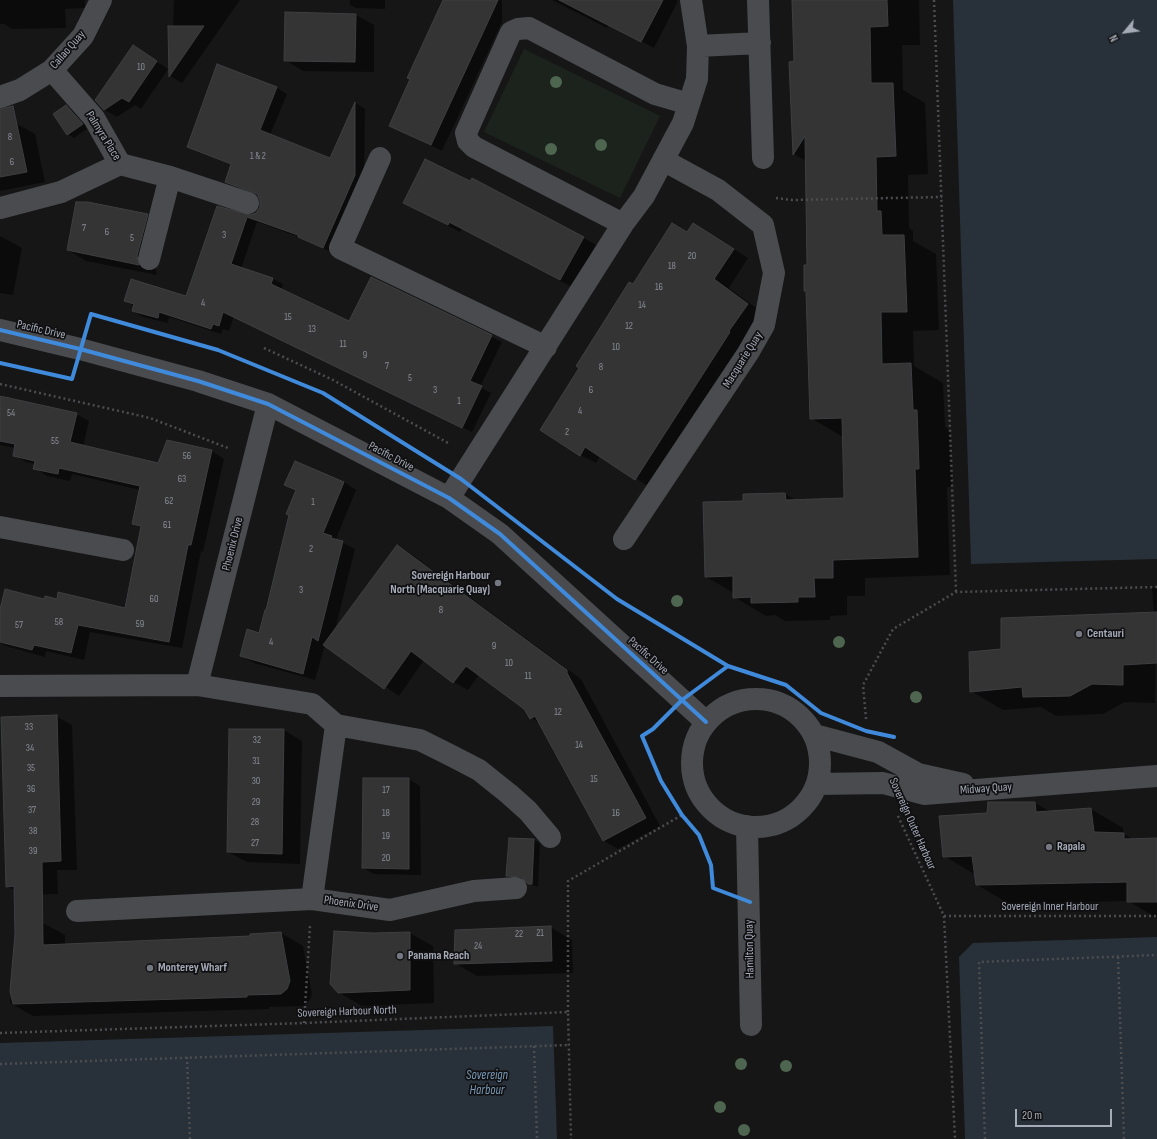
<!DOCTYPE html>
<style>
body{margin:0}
#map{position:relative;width:1157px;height:1139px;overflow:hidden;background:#161616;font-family:"Sofia Sans Condensed",sans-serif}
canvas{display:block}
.north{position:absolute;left:1105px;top:12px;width:40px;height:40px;-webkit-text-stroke:3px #101012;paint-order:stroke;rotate:241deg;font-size:11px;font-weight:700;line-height:16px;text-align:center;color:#a6abb8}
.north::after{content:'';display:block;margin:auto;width:14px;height:18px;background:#a6abb8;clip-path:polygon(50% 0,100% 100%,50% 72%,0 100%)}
.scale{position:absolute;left:1015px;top:1109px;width:97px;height:18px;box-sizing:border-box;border:2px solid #a6abb8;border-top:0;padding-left:5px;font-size:12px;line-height:14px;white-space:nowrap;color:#a6abb8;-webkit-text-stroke:3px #101012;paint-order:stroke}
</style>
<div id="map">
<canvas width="1157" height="1139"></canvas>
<div class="north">N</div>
<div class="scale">20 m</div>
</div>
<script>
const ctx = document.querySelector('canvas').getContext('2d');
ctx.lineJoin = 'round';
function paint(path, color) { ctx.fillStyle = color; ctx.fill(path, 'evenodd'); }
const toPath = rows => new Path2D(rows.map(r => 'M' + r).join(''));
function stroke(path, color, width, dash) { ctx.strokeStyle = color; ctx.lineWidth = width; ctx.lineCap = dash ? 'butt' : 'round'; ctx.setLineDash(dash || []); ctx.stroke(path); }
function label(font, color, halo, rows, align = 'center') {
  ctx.font = font + ' "Sofia Sans Condensed",sans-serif'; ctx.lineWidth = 3.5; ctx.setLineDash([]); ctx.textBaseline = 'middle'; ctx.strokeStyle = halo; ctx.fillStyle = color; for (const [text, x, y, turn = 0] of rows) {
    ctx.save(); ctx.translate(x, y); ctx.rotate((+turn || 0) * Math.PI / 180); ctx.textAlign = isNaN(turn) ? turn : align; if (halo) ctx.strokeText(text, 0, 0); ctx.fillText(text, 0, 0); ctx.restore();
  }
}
paint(toPath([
 [524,49,660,116,620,198,484,132]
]), '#1c231d');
paint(toPath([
 [953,0,1157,0,1157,559,971,564],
 [1157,937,1157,1139,965,1139,959,957,973,943],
 [553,1026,557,1139,0,1139,0,1043]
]), '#283139');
paint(toPath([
 [0,0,85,0,85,8,65,9,66,28,12,29,4,24,0,24],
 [174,0,240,0,182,83,170,76,169,27,173,27],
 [350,0,385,0,385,9,356,8,350,5],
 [444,0,502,0,502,22,442,151,390,125],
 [552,0,676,0,678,1,654,48,609,25,607,28],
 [793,0,919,0,920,45,902,45,903,90,925,103,928,174,908,175,909,228,913,231,913,241,936,254,939,330,913,331,914,366,943,383,945,427,950,430,952,487,947,487,950,575,865,578,865,596,847,596,847,615,830,616,830,620,785,621,775,615,766,616,734,597,734,593,706,577,744,502,785,494,796,500,845,499,843,437,811,418,807,292,805,291,808,266,806,161,794,154,790,62,795,62],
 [356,15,374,25,374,72,303,71,285,60],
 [133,46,168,69,141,109,135,105,117,117,105,110],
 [218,65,277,88,287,94,270,135,331,159,356,103,365,109,364,181,333,253,299,237,257,222,241,269,273,279,283,284,281,290,349,323,371,278,502,342,480,387,491,393,472,432,234,316,229,331,223,329,221,334,169,317,168,323,143,317,133,311,134,306,125,301,186,297,217,207,250,216,257,213,261,208,261,200,259,196,226,182,232,165,198,152,188,147],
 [66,106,72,110,88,128,74,138,68,134,54,114],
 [17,124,35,134,45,182,0,191,0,127],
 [404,203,584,238,596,245,572,287,462,229,460,232],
 [147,215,165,226,155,267,157,275,86,261,68,250],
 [688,233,708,233,748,258,729,288,763,313,651,488,600,456,596,463,580,455,634,286],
 [0,236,22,248,13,295,0,293],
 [0,394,6,398,76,414,89,421,83,447,159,464,212,451,224,459,203,552,201,551,182,648,90,632,84,660,46,651,45,657,6,646,0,643,0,613,45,601,125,609,142,528,133,523,140,490,72,474,70,481,47,476,35,468,35,464,26,462,14,455,15,448,0,445],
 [295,462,344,482,356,490,336,539,355,549,335,630,397,546,411,554,581,679,660,826,618,849,604,841,541,724,531,718,525,708,479,675,468,690,454,682,424,660,399,696,325,645,315,680,254,663,241,656,260,634,267,612,296,491,286,485],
 [1152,588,1157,588,1155,703,1125,702,1103,714,1056,716,1041,707,1003,710,971,691,1002,650,1154,613],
 [56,716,72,725,77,870,57,870,58,894,23,895,7,886],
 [284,730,302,741,300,864,247,862,228,852],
 [409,779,420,786,421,875,374,874,363,868],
 [1035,803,1051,812,1091,809,1123,828,1124,834,1134,840,1157,839,1157,918,1128,901,1010,904,977,885,976,875,944,856,988,814],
 [510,839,534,840,540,843,538,887,528,883,525,879,513,879,507,876],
 [43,923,65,935,65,945,251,937,281,933,303,946,312,994,309,1001,304,1006,269,1007,269,1009,33,1016,10,1003,16,928],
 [550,927,572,940,573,973,477,976,455,963],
 [410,933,433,946,434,1003,362,1006,338,992,373,934]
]), '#0007');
const building = toPath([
 [443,0,498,0,431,145,389,126,410,79,407,78,443,0],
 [559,0,663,0,641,42,559,0],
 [792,0,887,0,888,26,870,27,871,83,893,83,896,156,876,157,877,211,881,211,882,235,904,235,907,312,881,312,882,364,911,363,913,410,917,410,919,469,915,469,918,557,833,560,833,578,814,578,815,597,798,597,798,602,751,603,751,597,733,598,733,576,705,577,703,502,743,501,743,494,785,493,786,500,844,498,842,418,810,419,806,291,804,291,804,265,807,265,805,136,793,155,789,62,794,61,792,0],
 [285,12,356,14,355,62,284,61,285,12],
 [168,26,204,26,169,77,168,26],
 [133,45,157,61,129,102,122,98,104,110,95,100,133,45],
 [217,64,277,87,260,130,330,158,355,102,355,175,323,248,298,237,298,235,247,217,231,264,273,278,271,284,349,321,371,277,492,335,470,381,482,386,462,428,223,312,219,326,213,324,211,329,159,312,158,318,132,311,134,304,124,301,131,279,186,296,217,206,250,215,256,213,260,207,260,200,257,194,225,182,231,164,187,147,217,64],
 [66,105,83,124,67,135,53,114,66,105],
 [13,106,27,172,0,177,0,109,13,106],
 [425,159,470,181,472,178,584,237,560,280,449,222,448,225,403,203,425,159],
 [76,202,88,202,148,214,137,256,139,265,67,250,76,202],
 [672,223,687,232,693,223,734,249,714,279,748,304,729,331,730,332,635,480,585,447,580,456,540,430,579,368,576,366,629,282,633,284,672,223],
 [0,396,77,413,70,442,158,463,167,440,212,450,191,545,188,545,169,642,78,625,71,653,34,645,32,650,0,642,0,609,5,589,44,599,45,596,57,599,58,592,125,608,141,526,132,524,140,486,59,468,58,474,33,469,35,461,13,456,15,444,0,441,0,396],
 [295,461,344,482,323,533,332,536,331,538,343,541,318,641,312,637,303,674,240,656,247,629,259,633,265,610,266,610,289,515,286,514,296,490,284,485,295,461],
 [397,545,567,670,567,673,646,818,603,841,535,716,530,719,524,709,466,666,453,683,411,651,384,689,323,645,397,545],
 [1157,612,1157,663,1123,665,1123,685,1092,684,1070,696,1023,697,1022,687,970,692,969,652,1001,649,1001,618,1157,612],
 [57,715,61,861,42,862,43,945,250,936,250,934,281,932,290,981,287,989,281,994,247,995,247,997,13,1004,10,991,15,934,14,886,6,887,1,717,57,715],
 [229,729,284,729,282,854,227,852,229,729],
 [363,778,409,778,409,869,362,868,363,778],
 [988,802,1035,802,1036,812,1091,808,1094,832,1124,833,1124,839,1157,838,1157,902,1127,902,1127,882,976,885,972,856,943,857,939,816,987,813,988,802],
 [509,838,534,839,532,884,528,884,521,877,506,876,509,838],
 [551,926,552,961,454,964,455,930,551,926],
 [334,931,373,933,410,932,410,990,338,993,330,984,334,931]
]);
paint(building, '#343435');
stroke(building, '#3e3f42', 1);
stroke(toPath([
 [934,0,956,592],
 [776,198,792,200,942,197],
 [264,348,333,380,450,444],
 [0,384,150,418,228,448],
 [866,719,863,685,893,629,956,592,1157,587],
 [898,816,944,916,955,1139],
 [944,916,1157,916],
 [1118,957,1124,1139],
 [568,1012,568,881,682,815],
 [304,1023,310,926],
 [0,1033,304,1023,568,1012,571,1139],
 [534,1046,537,1139],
 [187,1057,190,1139],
 [0,1064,569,1045],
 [985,1139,979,962,1157,955]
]), '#4c4d51', 2.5, [2, 3]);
stroke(toPath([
 [758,0,763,158],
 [698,46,760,43],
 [52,70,94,118,120,164,170,177],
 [0,97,20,90,52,70,83,36,101,0],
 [380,158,340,248,546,347],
 [0,208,61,192,120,164],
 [623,224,474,147,468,141,466,133,511,32,518,29,529,28,655,94,689,104],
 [149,259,170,177,248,203],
 [0,330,80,349,198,381,268,404,449,498,500,534,706,722],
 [449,498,623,224,644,196,683,123,697,79,698,46,691,0],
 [0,527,123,550],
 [624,539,748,353,764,325,774,273,763,225,718,190,663,160],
 [197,685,268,404],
 [0,686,197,685,312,704,336,725,312,899],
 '692 763a64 64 0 1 1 128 0a64 64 0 1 1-128 0Z',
 [336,725,420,740,452,756,479,770,509,794,528,811,550,837],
 [814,735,878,752,918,774,963,784],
 [817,784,883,783,924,794,1157,776],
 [747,826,751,1025],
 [77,911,312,899,390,910,474,891,516,888]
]), '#4a4b4f', 22);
stroke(toPath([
 [0,330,80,349,198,381,268,404,449,498,500,534,706,722],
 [0,363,72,379,91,314,218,350,323,393,461,479,617,599,728,666,786,685,821,713,866,731,894,737],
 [728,666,682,700,653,729,642,736,661,781,682,815,699,835,711,865,713,888,750,902]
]), '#408adc', 4);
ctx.fillStyle = '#4e654f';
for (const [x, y] of [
 [556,82],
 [601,145],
 [551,149],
 [677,601],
 [839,642],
 [916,697],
 [741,1064],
 [786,1066],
 [720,1107],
 [744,1130]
]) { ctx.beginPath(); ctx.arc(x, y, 6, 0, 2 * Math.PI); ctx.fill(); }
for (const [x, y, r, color] of [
 [498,583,4,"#74777f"],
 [1079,634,4,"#74777f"],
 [1049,847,4,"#74777f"],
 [400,956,4,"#74777f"],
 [150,968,4,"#74777f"]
]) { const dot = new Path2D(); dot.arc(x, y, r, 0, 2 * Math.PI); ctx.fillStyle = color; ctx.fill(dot); stroke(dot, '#101012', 1.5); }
label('10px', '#8a8d97', null, [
 ["10",141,67],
 ["8",10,137],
 ["1 & 2",258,156],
 ["6",12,162],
 ["7",84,228],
 ["6",107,232],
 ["3",224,235],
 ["5",132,238],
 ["20",692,256],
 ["18",672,266],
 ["16",659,287],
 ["4",203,303],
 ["14",642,305],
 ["15",288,317],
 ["12",629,326],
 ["13",312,329],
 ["11",343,344],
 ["10",616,347],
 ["9",365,355],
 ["7",387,366],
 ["8",601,367],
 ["5",410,378],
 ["3",435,390],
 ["6",591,390],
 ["1",459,401],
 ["4",580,411],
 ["54",11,413],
 ["2",567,432],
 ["55",55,441],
 ["56",187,456],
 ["63",182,479],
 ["62",169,501],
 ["1",313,502],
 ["61",167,525],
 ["2",311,549],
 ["3",301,590],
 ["60",154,599],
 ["8",441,610],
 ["58",59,622],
 ["59",140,624],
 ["57",19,625],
 ["4",271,642],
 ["9",494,646],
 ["10",509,663],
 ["11",528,676],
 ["12",558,712],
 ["33",29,727],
 ["32",257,740],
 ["14",579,745],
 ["34",30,748],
 ["31",256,761],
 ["35",31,768],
 ["15",594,779],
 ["30",256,781],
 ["36",31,789],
 ["17",386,790],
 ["29",256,802],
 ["37",32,810],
 ["18",386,813],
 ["16",616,813],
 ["28",255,822],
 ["38",33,831],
 ["19",386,836],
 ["27",255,843],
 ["39",33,851],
 ["20",386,858],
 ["21",540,933],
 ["22",519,934],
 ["24",478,946]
]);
label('12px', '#a6abb8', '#101012', [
 ["Callao Quay",68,50,-49],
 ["Palmyra Place",103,136,58],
 ["Pacific Drive",41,330,13],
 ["Macquarie Quay",743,360,-58],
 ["Pacific Drive",391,457,28],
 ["Phoenix Drive",233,544,-76],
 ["Pacific Drive",648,656,42],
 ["Midway Quay",986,789,-4],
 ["Sovereign Outer Harbour",912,824,66],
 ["Phoenix Drive",351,904,8],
 ["Sovereign Inner Harbour",1050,907],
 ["Hamilton Quay",750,949,-91],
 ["Sovereign Harbour North",347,1012,-2]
]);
label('bold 12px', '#a6abb8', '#101012', [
 ["Sovereign Harbour",490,576,"right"],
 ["North (Macquarie Quay)",490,590,"right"],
 ["Centauri",1087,634],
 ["Rapala",1057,847],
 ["Panama Reach",408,956],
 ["Monterey Wharf",158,968]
], 'left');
label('italic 13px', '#7a99b6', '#101012', [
 ["Sovereign",487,1076],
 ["Harbour",487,1091]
]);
</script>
